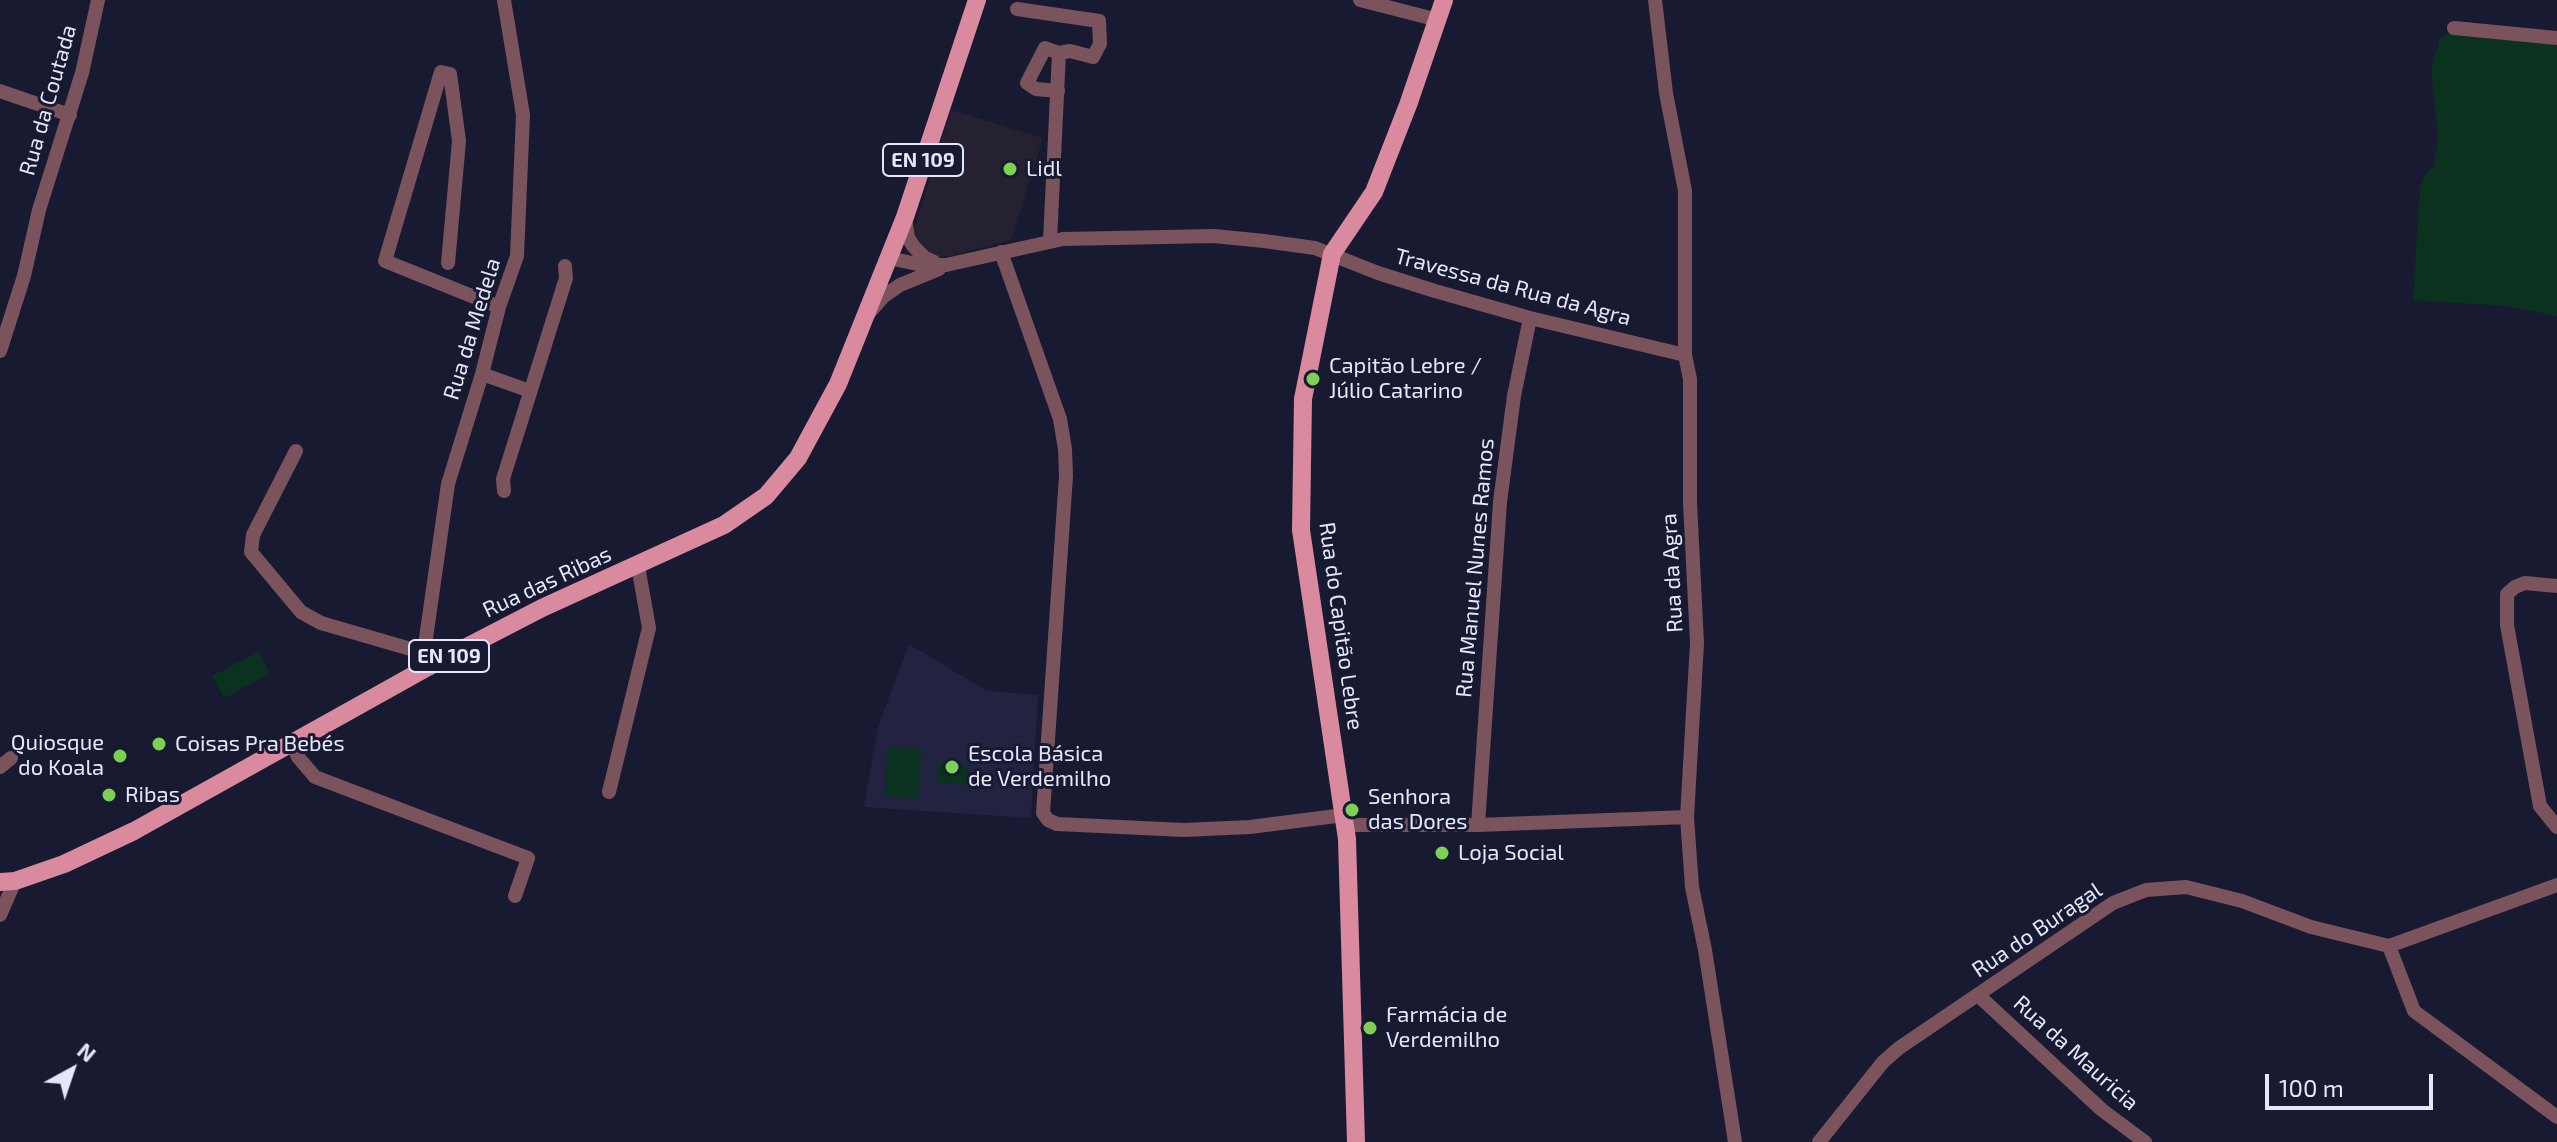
<!DOCTYPE html>
<meta charset="utf-8">
<style>
body{margin:0}
#map{position:relative;width:2557px;height:1142px;overflow:hidden;background:#181a32;font-family:"Exo 2",sans-serif}
canvas{display:block}
.north{position:absolute;left:32px;top:1030px;width:80px;height:80px;-webkit-text-stroke:6px #181a32;paint-order:stroke;rotate:40deg;font-size:22px;font-weight:700;line-height:32px;text-align:center;color:#e4e7f9}
.north::after{content:'';display:block;margin:auto;width:28px;height:36px;background:#e4e7f9;clip-path:polygon(50% 0,100% 100%,50% 72%,0 100%)}
.scale{position:absolute;left:2265px;top:1074px;width:168px;height:36px;box-sizing:border-box;border:4px solid #e4e7f9;border-top:0;padding-left:10px;font-size:24px;line-height:28px;white-space:nowrap;color:#e4e7f9;-webkit-text-stroke:6px #181a32;paint-order:stroke}
</style>
<div id="map">
<canvas width="2557" height="1142"></canvas>
<div class="north">N</div>
<div class="scale">100 m</div>
</div>
<script>
const ctx = document.querySelector('canvas').getContext('2d');
ctx.lineJoin = 'round';
function paint(path, color) { ctx.fillStyle = color; ctx.fill(path, 'evenodd'); }
const toPath = rows => new Path2D(rows.map(r => 'M' + r).join(''));
function stroke(path, color, width, dash) { ctx.strokeStyle = color; ctx.lineWidth = width; ctx.lineCap = dash ? 'butt' : 'round'; ctx.setLineDash(dash || []); ctx.stroke(path); }
function label(font, color, halo, rows, align = 'center') {
  ctx.font = font + ' "Exo 2",sans-serif'; ctx.lineWidth = 6; ctx.setLineDash([]); ctx.textBaseline = 'middle'; ctx.strokeStyle = halo; ctx.fillStyle = color; for (const [text, x, y, turn = 0] of rows) {
    ctx.save(); ctx.translate(x, y); ctx.rotate((+turn || 0) * Math.PI / 180); ctx.textAlign = isNaN(turn) ? turn : align; if (halo) ctx.strokeText(text, 0, 0); ctx.fillText(text, 0, 0); ctx.restore();
  }
}
paint(toPath([
 [951,110,1043,138,1011,240,950,256,933,257,919,249,913,233]
]), '#252131');
paint(toPath([
 [909,644,987,691,1038,695,1031,818,864,807,878,727]
]), '#212341');
paint(toPath([
 [2454,28,2557,38,2557,316,2506,306,2413,300,2420,188,2424,177,2433,167,2438,138,2431,69,2440,38],
 [259,651,270,674,224,698,212,676],
 [888,747,921,750,918,799,885,796],
 [938,763,968,765,966,785,937,783]
]), '#0b311f');
stroke(toPath([
 [1360,0,1438,20],
 [1655,0,1666,93,1685,191,1685,355,1690,379,1690,503,1697,643,1687,817,1692,887,1705,950,1735,1142],
 [1017,9,1099,21,1100,44,1093,57,1070,51,1059,53,1045,48,1027,83,1036,89,1058,91],
 [2454,28,2557,38],
 [0,91,70,115],
 [905,217,908,238,914,247,925,258,934,262],
 [1050,241,1059,53],
 [1001,252,1060,419,1065,449,1066,476,1043,813,1048,820,1057,824,1184,830,1250,827,1344,815],
 [889,258,917,264,946,265,1063,239,1214,236,1264,241,1315,248,1378,273,1435,291,1530,318,1685,355],
 [448,263,459,141,450,74,441,72,385,261,499,307],
 [870,312,884,296,900,285,939,269],
 [0,351,24,276,39,210,82,73,98,0],
 [482,374,530,391],
 [296,451,253,535,251,552,301,612,321,623,414,650,426,664],
 [504,491,503,479,566,278,565,266],
 [2557,586,2525,583,2515,587,2507,594,2507,625,2540,806,2557,827],
 [428,667,425,645,448,484,482,374,499,307,517,256,523,115,504,0],
 [292,743,298,757,315,777,528,858,515,896],
 [0,767,11,758],
 [609,792,649,628,638,566],
 [1346,825,1478,825,1687,817],
 [1478,825,1500,502,1514,396,1530,318],
 [0,915,15,881],
 [2389,946,2414,1011,2557,1117],
 [1979,996,2102,1110,2145,1142],
 [1819,1142,1883,1062,1899,1048,2113,903,2146,890,2186,887,2242,901,2311,927,2389,946,2557,885]
]), '#7a535d', 14);
stroke(toPath([
 [0,882,15,881,64,864,134,831,428,667,542,608,724,525,766,496,798,458,838,384,905,217,977,0],
 [1356,1142,1347,839,1301,530,1303,399,1332,254,1374,192,1408,105,1444,0]
]), '#d98a9f', 18);
for (const [x, y, r, color] of [
 [1010,169,8,"#7ed053"],
 [1313,379,8,"#7ed053"],
 [159,744,8,"#7ed053"],
 [120,756,8,"#7ed053"],
 [952,767,8,"#7ed053"],
 [109,795,8,"#7ed053"],
 [1352,810,8,"#7ed053"],
 [1442,853,8,"#7ed053"],
 [1370,1028,8,"#7ed053"]
]) { const dot = new Path2D(); dot.arc(x, y, r, 0, 2 * Math.PI); ctx.fillStyle = color; ctx.fill(dot); stroke(dot, '#181a32', 3); }
for (const [x, y, w] of [
 [923,160,80],
 [449,656,80]
]) { const box = new Path2D(); box.roundRect(x - w / 2, y - 16, w, 32, 6); ctx.fillStyle = '#181a32'; ctx.fill(box); stroke(box, '#e4e7f9', 2); }
label('bold 20px', '#e4e7f9', null, [
 ["EN 109",923,160],
 ["EN 109",449,656]
]);
label('22px', '#e4e7f9', '#181a32', [
 ["Rua da Coutada",48,100,-74],
 ["Travessa da Rua da Agra",1513,287,15],
 ["Rua da Medela",472,329,-73],
 ["Rua Manuel Nunes Ramos",1475,568,-85],
 ["Rua da Agra",1672,573,-93],
 ["Rua das Ribas",547,582,-25],
 ["Rua do Capitão Lebre",1341,626,82],
 ["Rua do Buragal",2037,930,-34],
 ["Rua da Mauricia",2076,1053,42]
]);
label('22px', '#e4e7f9', '#181a32', [
 ["Lidl",1026,169],
 ["Capitão Lebre /",1329,366],
 ["Júlio Catarino",1329,391],
 ["Quiosque",104,743,"right"],
 ["do Koala",104,768,"right"],
 ["Coisas Pra Bebés",175,744],
 ["Escola Básica",968,754],
 ["de Verdemilho",968,779],
 ["Ribas",125,795],
 ["Senhora",1368,797],
 ["das Dores",1368,822],
 ["Loja Social",1458,853],
 ["Farmácia de",1386,1015],
 ["Verdemilho",1386,1040]
], 'left');
</script>
